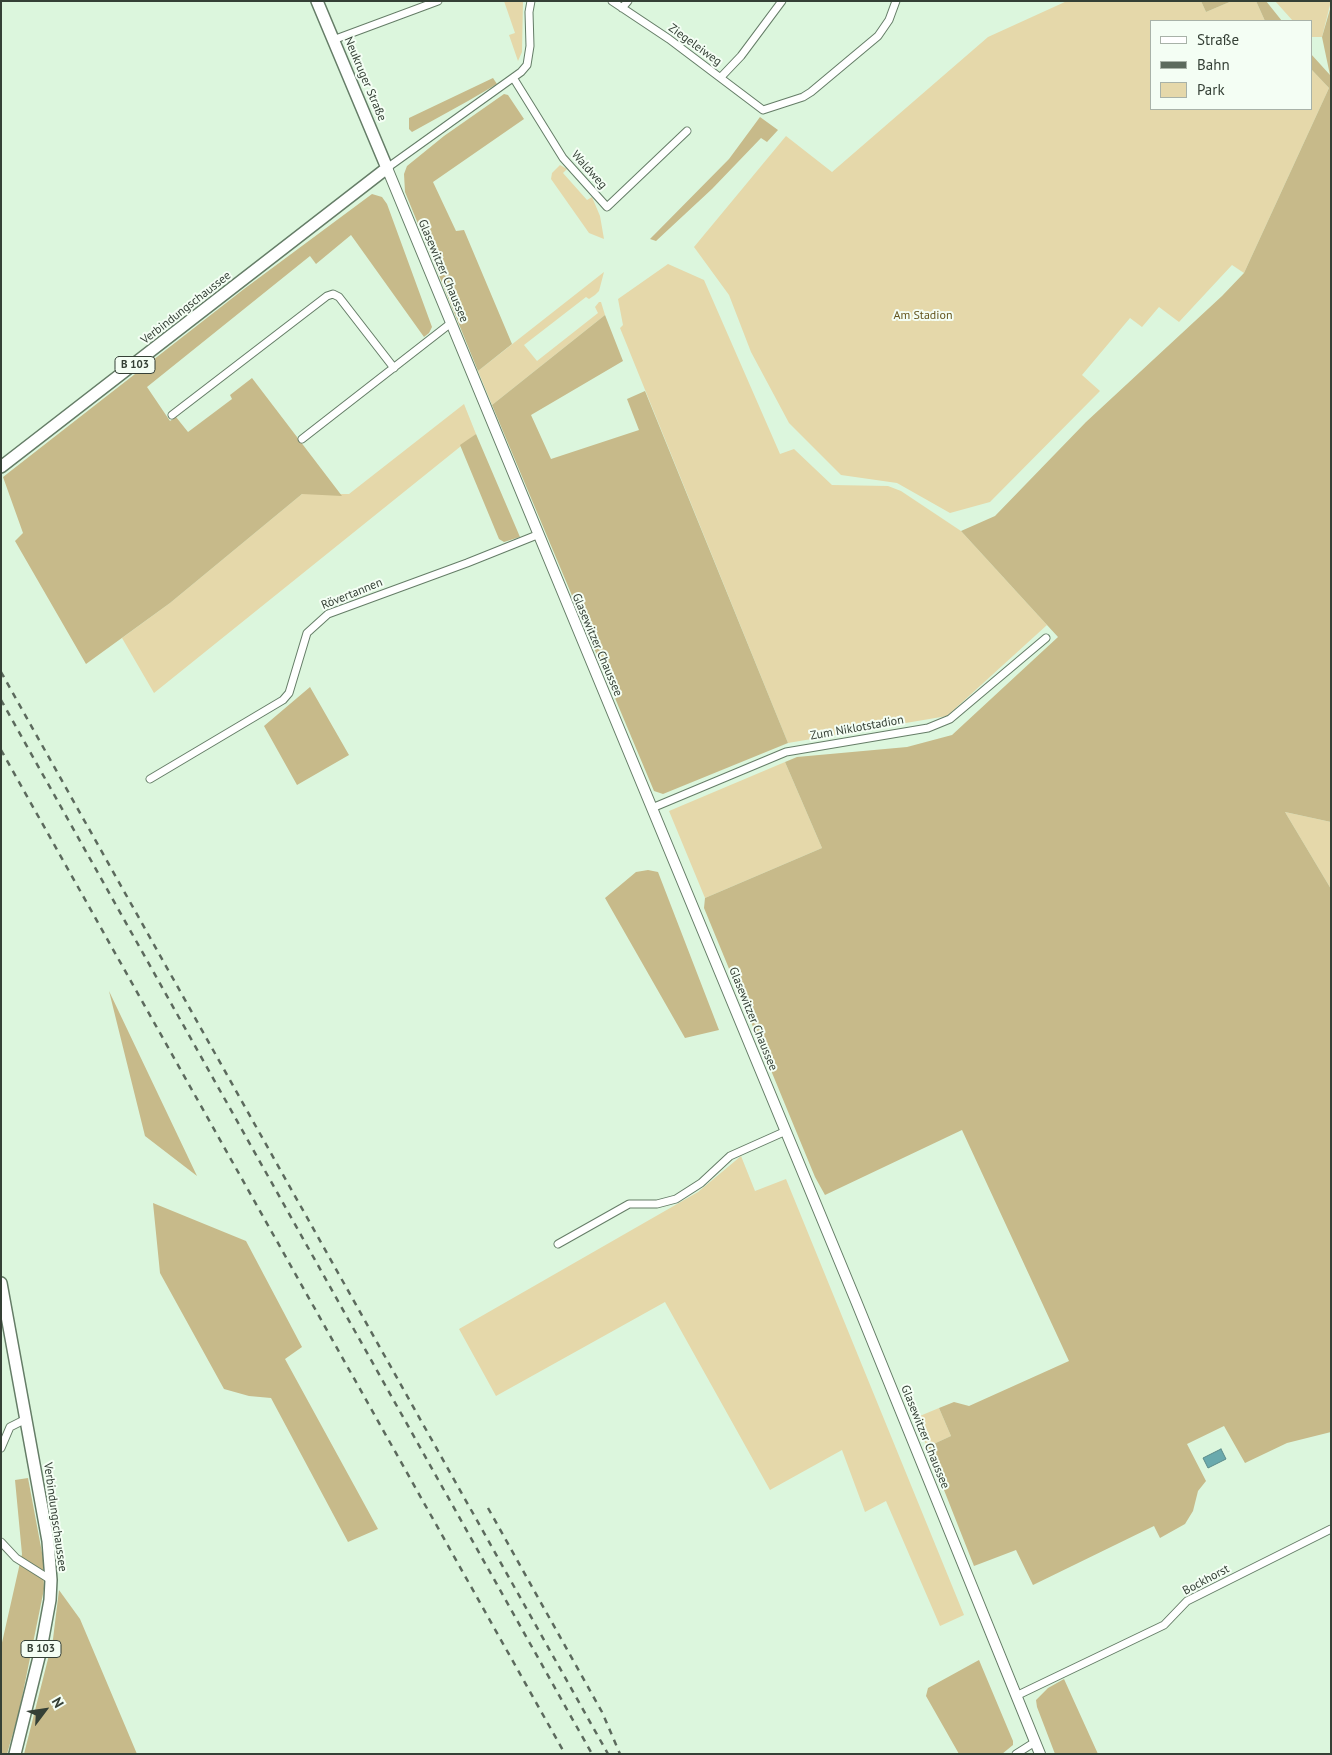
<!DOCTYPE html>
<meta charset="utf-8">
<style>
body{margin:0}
#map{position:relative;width:1332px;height:1755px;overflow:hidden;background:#dcf6dd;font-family:"PT Sans",sans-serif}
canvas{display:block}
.frame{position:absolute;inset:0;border:2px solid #354036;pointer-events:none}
.legend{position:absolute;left:1150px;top:20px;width:162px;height:90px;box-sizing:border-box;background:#f4fef4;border:1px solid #a8b2a8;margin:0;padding:6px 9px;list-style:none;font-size:15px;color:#354036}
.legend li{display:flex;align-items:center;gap:10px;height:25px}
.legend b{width:25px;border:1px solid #a8b2a8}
.north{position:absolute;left:20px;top:1685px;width:50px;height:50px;-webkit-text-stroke:4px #f4fef4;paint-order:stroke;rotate:59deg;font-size:14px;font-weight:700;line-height:20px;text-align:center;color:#354036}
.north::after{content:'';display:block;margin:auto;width:18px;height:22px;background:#354036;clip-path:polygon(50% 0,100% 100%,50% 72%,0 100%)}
</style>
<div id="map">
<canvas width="1332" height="1755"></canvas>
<div class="frame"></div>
<ul class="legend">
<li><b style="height:6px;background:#fff"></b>Straße</li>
<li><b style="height:6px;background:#5c6a5d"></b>Bahn</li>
<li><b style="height:14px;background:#e5d8aa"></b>Park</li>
</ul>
<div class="north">N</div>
</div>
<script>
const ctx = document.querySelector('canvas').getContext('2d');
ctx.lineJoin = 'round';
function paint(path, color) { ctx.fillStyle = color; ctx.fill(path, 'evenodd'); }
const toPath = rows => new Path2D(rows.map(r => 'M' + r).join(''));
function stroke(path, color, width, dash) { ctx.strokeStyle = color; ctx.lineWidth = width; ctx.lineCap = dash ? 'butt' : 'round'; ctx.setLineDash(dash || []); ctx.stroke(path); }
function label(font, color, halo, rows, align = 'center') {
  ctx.font = font + ' "PT Sans",sans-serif'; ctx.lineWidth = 4; ctx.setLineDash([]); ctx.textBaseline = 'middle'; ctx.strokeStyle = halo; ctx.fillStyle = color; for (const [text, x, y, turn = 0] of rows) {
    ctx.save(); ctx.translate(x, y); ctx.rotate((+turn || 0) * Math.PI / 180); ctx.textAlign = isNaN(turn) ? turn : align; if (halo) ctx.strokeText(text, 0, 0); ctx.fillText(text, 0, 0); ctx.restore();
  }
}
paint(toPath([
 [504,1,523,1,522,52,518,61,509,35,515,33],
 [1067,1,1201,1,1206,12,1232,1,1256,1,1265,21,1151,21,1151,109,1311,109,1311,69,1329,88,1244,273,1232,265,1179,322,1159,307,1142,327,1130,318,1082,375,1100,391,990,502,950,513,897,483,841,475,789,423,751,352,729,295,694,247,786,136,832,172,988,37],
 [1275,1,1331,1,1322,37,1311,37,1311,21,1293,21],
 [560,165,567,169,563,173,587,200,592,197,600,216,604,239,589,233,551,179,552,173],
 [668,264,704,280,780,454,794,449,832,485,888,486,901,491,961,531,1047,625,947,716,788,743,620,328,623,325,618,299],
 [604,272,599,291,595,295,589,299,586,297,524,345,537,361,598,313,595,307,599,302,601,302,605,315,492,405,478,371],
 [464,404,476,434,154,693,122,638,170,603,302,494,349,494],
 [785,762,822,848,705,898,669,811],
 [1285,812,1331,822,1331,889],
 [741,1156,755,1191,786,1179,964,1615,940,1626,886,1501,865,1512,842,1450,770,1490,665,1302,496,1396,459,1329,698,1192],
 [939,1408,951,1436,927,1447,915,1418]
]), '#e5d8aa');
paint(toPath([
 [1201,1,1232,1,1206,12],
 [1256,1,1266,1,1282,21,1265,21],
 [1331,6,1331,822,1285,812,1331,889,1331,1432,1287,1443,1245,1463,1224,1426,1187,1444,1206,1481,1198,1491,1193,1511,1185,1524,1160,1538,1154,1526,1033,1585,1016,1550,974,1566,927,1447,951,1436,939,1408,954,1402,969,1406,1069,1361,962,1130,825,1195,815,1177,704,908,705,898,822,848,785,762,797,757,907,747,952,735,1058,637,961,531,995,516,1086,422,1222,296,1244,273,1329,88,1311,69,1311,54,1330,75,1322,37],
 [493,78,497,84,468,101,412,132,409,129,409,118],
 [504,94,508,95,524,119,433,182,456,231,464,230,512,344,478,371,405,192,404,174,407,166,444,136],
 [760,117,778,130,767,142,761,138,712,189,656,241,650,239,729,159],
 [372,194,382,197,387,204,432,327,429,333,424,337,351,235,316,264,310,256,147,387,170,421,176,417,188,432,232,399,230,395,252,378,342,496,302,494,170,603,86,664,15,541,23,533,3,477,244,289],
 [605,315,623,361,531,415,551,459,639,430,627,399,645,391,788,743,663,794,654,791,492,405],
 [476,434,520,537,504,542,499,539,460,445],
 [310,687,349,755,297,785,264,726],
 [648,870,658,872,719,1030,685,1038,605,898,636,872],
 [109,991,197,1176,145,1136],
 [153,1203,246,1241,302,1347,285,1359,378,1529,348,1542,271,1398,249,1396,224,1389,160,1273],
 [28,1478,43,1558,44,1589,19,1712,7,1754,1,1754,1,1647,22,1554,15,1480],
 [59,1590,80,1619,137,1754,24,1754,53,1639],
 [979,1660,1013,1741,1013,1745,1002,1754,959,1754,926,1696,928,1688],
 [1064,1679,1098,1754,1055,1754,1037,1707,1036,1700,1048,1688]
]), '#c7ba8a');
const water = toPath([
 [1221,1449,1226,1459,1208,1468,1203,1458,1221,1449]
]);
paint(water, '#6aaaad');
stroke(water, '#5a8a89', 1);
const minor = toPath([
 [612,1,669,39,763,110,803,97,811,92,878,36,889,20,896,1],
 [622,8,628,1],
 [333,40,438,1],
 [721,77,741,56,782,1],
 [514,79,563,158,607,207,687,131],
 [387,168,521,72,527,65,530,46,529,12,531,1],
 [172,415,327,296,333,294,339,297,394,368],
 [302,439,451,323],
 [150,779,283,700,289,693,307,633,328,614,467,563,537,535],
 [652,808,786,752,928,728,950,719,1046,638],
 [558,1244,629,1204,657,1204,676,1199,701,1183,730,1156,786,1131],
 [1,1448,10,1427,26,1419],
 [1,1542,16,1558,51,1580],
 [1016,1696,1164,1625,1187,1601,1331,1529],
 [1016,1754,1035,1742]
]);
const secondary = toPath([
 [387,168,856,1301,1040,1754]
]);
const primary = toPath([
 [1,467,387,168,317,1],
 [1,1283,48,1541,51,1580,50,1600,41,1649,15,1754]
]);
stroke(minor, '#657d67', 9);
stroke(secondary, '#657d67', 12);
stroke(primary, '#657d67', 14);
stroke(minor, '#fff', 7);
stroke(secondary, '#fff', 10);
stroke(primary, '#fff', 11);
stroke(toPath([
 [1,672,608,1754],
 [1,700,592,1754],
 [1,750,565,1754],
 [488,1508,602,1712,620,1754]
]), '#5c6a5d', 2.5, [6, 6]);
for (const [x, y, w] of [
 [135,365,40],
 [41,1649,40]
]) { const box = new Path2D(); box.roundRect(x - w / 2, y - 8.5, w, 17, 4); ctx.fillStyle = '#f4fef4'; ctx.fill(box); stroke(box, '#354036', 1); }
label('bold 11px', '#354036', null, [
 ["B 103",135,365],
 ["B 103",41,1649]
]);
label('12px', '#354036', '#f4fef4', [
 ["Ziegeleiweg",695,45,36],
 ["Neukruger Straße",365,79,67],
 ["Waldweg",589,170,48],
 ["Glasewitzer Chaussee",443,271,67],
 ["Verbindungschaussee",186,308,-38],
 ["Rövertannen",352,594,-22],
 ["Glasewitzer Chaussee",597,645,67],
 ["Zum Niklotstadion",857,728,-10],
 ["Glasewitzer Chaussee",753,1019,68],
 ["Glasewitzer Chaussee",925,1437,68],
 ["Verbindungschaussee",55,1517,82],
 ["Bockhorst",1206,1580,-28]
]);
label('12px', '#64551d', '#f4fef4', [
 ["Am Stadion",923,316]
]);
</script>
